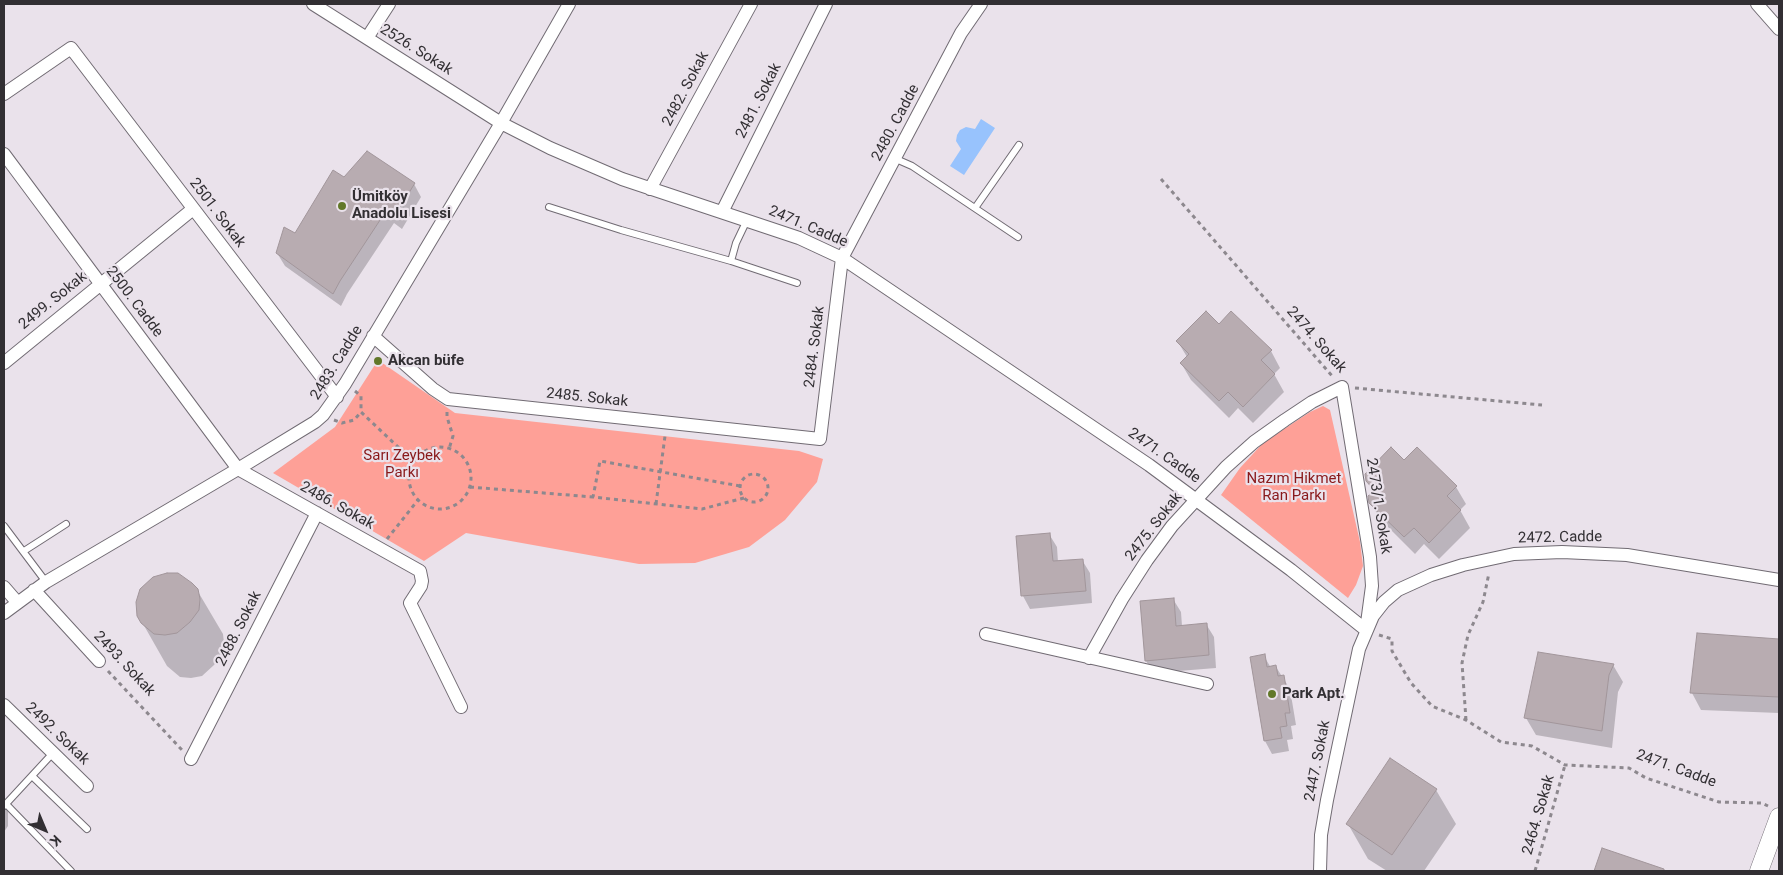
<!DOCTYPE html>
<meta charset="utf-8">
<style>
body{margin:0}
#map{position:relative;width:1783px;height:875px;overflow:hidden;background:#eae2eb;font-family:Roboto,sans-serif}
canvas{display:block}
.frame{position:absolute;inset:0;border:5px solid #322f33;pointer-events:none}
.north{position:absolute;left:20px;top:805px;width:50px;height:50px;-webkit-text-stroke:4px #eae2eb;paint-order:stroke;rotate:135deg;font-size:14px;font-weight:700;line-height:20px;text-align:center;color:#322f33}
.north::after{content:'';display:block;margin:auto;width:18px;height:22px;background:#322f33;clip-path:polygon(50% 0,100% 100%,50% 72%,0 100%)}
</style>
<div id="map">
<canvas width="1783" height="875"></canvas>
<div class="frame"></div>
<div class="north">K</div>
</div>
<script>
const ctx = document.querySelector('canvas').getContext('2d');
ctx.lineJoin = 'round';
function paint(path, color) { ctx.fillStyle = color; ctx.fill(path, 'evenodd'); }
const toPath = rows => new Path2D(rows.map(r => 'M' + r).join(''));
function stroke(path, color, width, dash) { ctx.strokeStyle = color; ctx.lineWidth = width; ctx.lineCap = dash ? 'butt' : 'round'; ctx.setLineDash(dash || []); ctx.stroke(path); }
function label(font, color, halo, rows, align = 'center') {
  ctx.font = font + ' Roboto,sans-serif'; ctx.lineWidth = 4.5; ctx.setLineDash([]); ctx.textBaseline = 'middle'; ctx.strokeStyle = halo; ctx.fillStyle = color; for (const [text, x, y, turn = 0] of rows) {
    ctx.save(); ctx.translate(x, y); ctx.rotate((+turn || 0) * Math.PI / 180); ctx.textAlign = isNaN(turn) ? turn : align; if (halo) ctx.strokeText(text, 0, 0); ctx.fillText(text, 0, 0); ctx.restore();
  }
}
paint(toPath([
 [378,360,455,413,799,451,823,459,817,482,785,520,749,547,695,563,639,564,466,533,424,561,273,473,335,427],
 [1323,406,1330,410,1360,542,1363,566,1356,585,1348,598,1221,495,1240,468,1263,443,1310,412]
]), '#fea097');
paint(toPath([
 [981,119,995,128,964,175,950,166,961,149,956,141,957,135,960,130,966,127,975,129]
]), '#98c3fd');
paint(toPath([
 [344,179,414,184,421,197,402,229,394,223,347,294,341,306,285,266,277,253],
 [1178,342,1271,351,1280,368,1274,374,1284,392,1253,423,1238,408,1229,418,1191,380,1181,363,1187,357],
 [1404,462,1456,487,1466,504,1460,510,1470,528,1439,559,1424,544,1415,554,1381,520,1370,502,1373,492,1367,481],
 [1049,534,1057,547,1058,562,1082,560,1090,573,1092,603,1030,609,1023,596,1018,537],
 [197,590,223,634,224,643,223,654,214,665,202,676,191,678,180,677,167,666,138,615],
 [1173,599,1181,612,1182,626,1206,624,1214,637,1216,668,1154,673,1146,661],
 [1698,635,1779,641,1779,713,1701,710,1692,693],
 [1264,656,1271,668,1276,667,1290,689,1296,725,1291,726,1293,739,1287,740,1289,751,1272,754,1265,741,1252,658],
 [1613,665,1623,682,1618,692,1612,748,1536,735,1526,718],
 [1436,790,1456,824,1424,871,1387,871,1368,859,1348,824],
 [4,798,8,806,8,826,4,832],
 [1603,850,1668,871,1596,871]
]), '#0003');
const building = toPath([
 [367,151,415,183,394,217,386,211,340,281,333,294,276,253,284,227,295,233,333,170,344,177,367,151],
 [1206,311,1219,324,1231,311,1272,350,1261,360,1275,374,1243,407,1228,392,1219,401,1180,363,1189,354,1176,341,1206,311],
 [1391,447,1404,460,1417,447,1457,486,1447,496,1461,510,1429,543,1414,528,1404,537,1369,503,1368,496,1374,490,1366,481,1365,474,1391,447],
 [1050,533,1053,561,1083,559,1086,591,1021,596,1016,536,1050,533],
 [167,573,178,573,192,583,198,589,200,599,199,610,190,622,177,633,165,635,154,634,141,623,137,616,136,602,140,589,153,577,167,573],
 [1174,598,1176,626,1207,623,1209,655,1145,661,1140,601,1174,598],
 [1697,633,1779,639,1779,697,1690,693,1697,633],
 [1538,652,1614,664,1609,675,1602,731,1524,718,1538,652],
 [1265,654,1267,667,1276,665,1278,676,1284,675,1290,713,1285,713,1287,726,1280,727,1282,738,1264,741,1250,657,1265,654],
 [1390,758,1437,789,1392,855,1346,824,1390,758],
 [1602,848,1664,869,1664,871,1594,871,1602,848]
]);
paint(building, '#b8acb1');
stroke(building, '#a1959a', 1);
const lane = toPath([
 [896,159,912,166,1018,237],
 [549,207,621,230,731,261,797,283],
 [975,208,1019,145],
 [731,261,736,243,747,220],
 [4,526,46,582],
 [24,551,66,524],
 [32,776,87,829],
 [6,804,71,871],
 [4,806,53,753]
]);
const street = toPath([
 [313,4,501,123,550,148,622,179,799,238,842,258,1149,465,1291,570,1366,630],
 [1757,4,1779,29],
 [367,38,389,4],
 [4,94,71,48,337,397],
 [4,154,238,469,420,571,422,581,421,586,410,603,461,707],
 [650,189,751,4],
 [722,212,826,4],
 [373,336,433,389,448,399,820,439,842,258,961,33,981,4],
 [4,363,193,209],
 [4,587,17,602],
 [34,590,99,661],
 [4,613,46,582,238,469,315,422,323,415,345,384,501,123,569,4],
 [986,634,1207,684],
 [1089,658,1122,599,1147,560,1172,526,1226,467,1254,442,1285,420,1312,402,1342,387,1370,557,1372,586,1367,623],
 [4,705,87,786],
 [191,759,317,513],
 [1320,871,1321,835,1327,800,1359,649,1373,616,1384,602,1398,590,1431,575,1463,565,1514,554,1562,552,1627,555,1779,580]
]);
const secondary = toPath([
 [1759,871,1779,817]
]);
stroke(lane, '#716b73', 8);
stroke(street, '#716b73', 14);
stroke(secondary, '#716b73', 19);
stroke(toPath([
 [1161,179,1333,377],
 [1355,388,1542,405],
 [355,391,361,396,361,412,414,462],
 [447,412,447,417,453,436,449,449],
 [334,420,342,423,354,420,361,412],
 '409 478a31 31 0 1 1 62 0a31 31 0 1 1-62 0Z',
 '740 488a14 14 0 1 1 28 0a14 14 0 1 1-28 0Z',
 [740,486,600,461,593,497,702,509,744,498],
 [470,487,593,497],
 [656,504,665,436],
 [387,539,418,500],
 [1379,635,1392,639,1392,651,1411,683,1432,706,1466,720,1501,742,1532,746,1565,765,1629,768,1646,778,1719,802,1762,803,1768,806],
 [108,671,182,750],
 [1466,720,1462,663,1468,635,1483,602,1489,573],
 [1535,871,1565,765]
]), '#8d888e', 3, [4, 4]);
stroke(lane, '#fff', 6);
stroke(street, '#fff', 12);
stroke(secondary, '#fff', 18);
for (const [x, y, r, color] of [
 [342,206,5,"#627829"],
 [378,361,5,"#627829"],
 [1272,694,5,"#627829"]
]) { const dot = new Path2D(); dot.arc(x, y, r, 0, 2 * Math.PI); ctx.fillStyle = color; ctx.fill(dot); stroke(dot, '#eae2eb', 2); }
label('15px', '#322f33', '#eae2eb', [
 ["2526. Sokak",416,50,32],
 ["2482. Sokak",686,89,-62],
 ["2481. Sokak",759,101,-63],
 ["2480. Cadde",896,123,-62],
 ["2501. Sokak",217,213,53],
 ["2471. Cadde",808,227,23],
 ["2499. Sokak",53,301,-39],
 ["2500. Cadde",134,302,53],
 ["2474. Sokak",1316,340,49],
 ["2484. Sokak",815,347,-83],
 ["2483. Cadde",337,363,-58],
 ["2485. Sokak",587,398,6],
 ["2471. Cadde",1164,456,35],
 ["2486. Sokak",337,506,29],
 ["2473/1. Sokak",1378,506,81],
 ["2475. Sokak",1154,527,-52],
 ["2472. Cadde",1560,538,-1],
 ["2488. Sokak",239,629,-63],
 ["2493. Sokak",124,664,47],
 ["2492. Sokak",57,734,44],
 ["2447. Sokak",1318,761,-79],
 ["2471. Cadde",1676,769,20],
 ["2464. Sokak",1539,815,-74]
]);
label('bold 15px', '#322f33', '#eae2eb', [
 ["Ümitköy",352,197],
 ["Anadolu Lisesi",352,214],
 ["Akcan büfe",388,361],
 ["Park Apt.",1282,694]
], 'left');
label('15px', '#89191b', '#eae2eb', [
 ["Sarı Zeybek",402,456],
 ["Parkı",402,473],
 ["Nazım Hikmet",1294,479],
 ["Ran Parkı",1294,496]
]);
</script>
